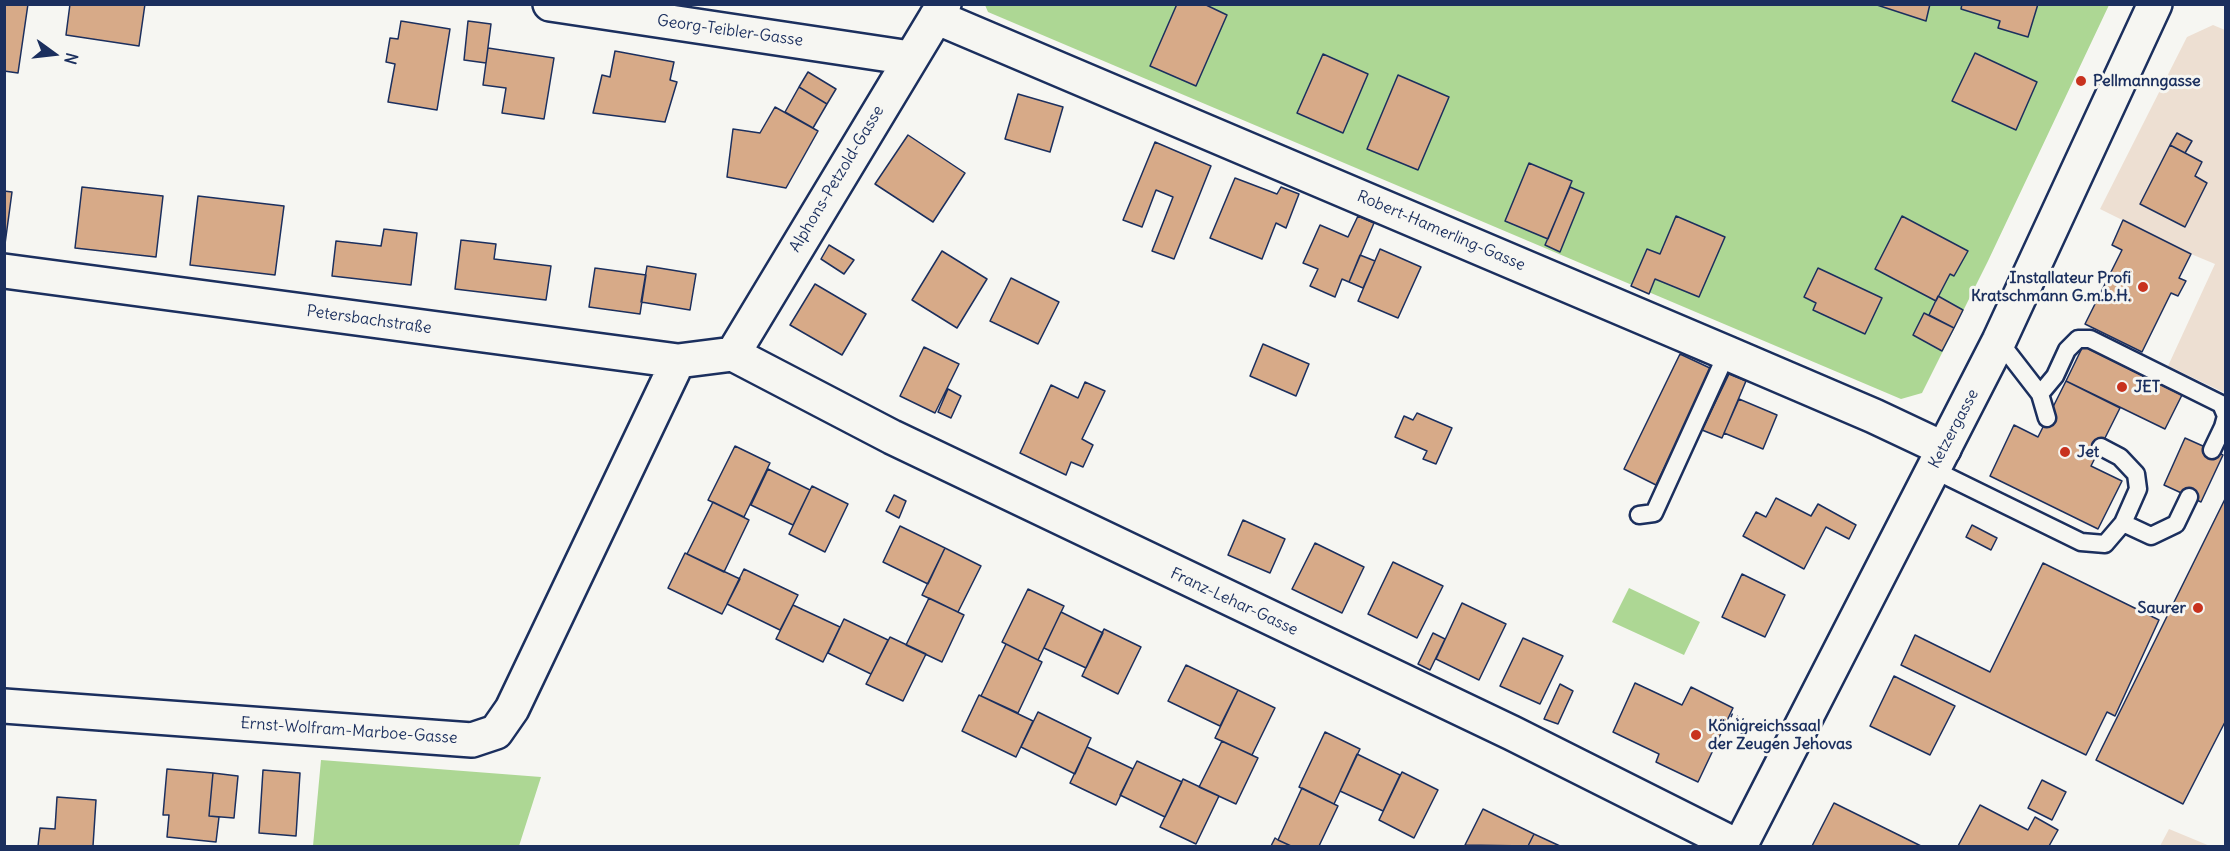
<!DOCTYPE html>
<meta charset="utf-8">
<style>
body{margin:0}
#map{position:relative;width:2230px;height:851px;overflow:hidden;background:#f6f6f2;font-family:Delius,sans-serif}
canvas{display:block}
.frame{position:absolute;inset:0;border:6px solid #1b2f5e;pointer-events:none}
.north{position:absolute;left:24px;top:24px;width:60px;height:60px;-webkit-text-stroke:4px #f6f6f2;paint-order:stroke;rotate:105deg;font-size:16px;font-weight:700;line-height:24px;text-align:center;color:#1b2f5e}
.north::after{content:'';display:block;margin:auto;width:21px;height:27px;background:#1b2f5e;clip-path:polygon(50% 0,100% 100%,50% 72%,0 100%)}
</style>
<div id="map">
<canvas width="2230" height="851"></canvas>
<div class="frame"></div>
<div class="north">N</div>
</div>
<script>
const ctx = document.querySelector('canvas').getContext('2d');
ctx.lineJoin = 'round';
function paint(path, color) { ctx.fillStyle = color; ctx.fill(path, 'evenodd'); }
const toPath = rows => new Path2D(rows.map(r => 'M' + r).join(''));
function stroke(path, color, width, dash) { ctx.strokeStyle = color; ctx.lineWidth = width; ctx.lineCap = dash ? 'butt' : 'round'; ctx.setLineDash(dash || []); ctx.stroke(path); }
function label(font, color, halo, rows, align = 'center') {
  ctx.font = font + ' Delius,sans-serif'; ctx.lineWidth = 6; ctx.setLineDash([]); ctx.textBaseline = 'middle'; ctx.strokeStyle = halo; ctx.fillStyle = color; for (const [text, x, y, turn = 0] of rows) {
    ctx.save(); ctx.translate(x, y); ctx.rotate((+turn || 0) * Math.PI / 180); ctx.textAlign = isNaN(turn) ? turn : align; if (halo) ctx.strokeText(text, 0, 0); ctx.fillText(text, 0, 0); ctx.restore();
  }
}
paint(toPath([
 [2213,25,2225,30,2225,393,2168,366,2215,264,2191,254,2100,209,2187,37],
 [2169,829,2210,846,2160,846]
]), '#eddfd2');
paint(toPath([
 [985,5,2109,5,1988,261,1922,393,1901,399,988,12],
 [1629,588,1700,622,1684,655,1612,622],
 [321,760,541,777,519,846,313,846]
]), '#add794');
const building = toPath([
 [4,4,28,4,18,73,4,71,4,4],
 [70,4,145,4,139,46,66,35,70,4],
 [1177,4,1204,4,1227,15,1196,86,1150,66,1177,4],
 [1874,4,1930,4,1926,21,1874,4],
 [1962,4,2038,4,2028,37,1998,28,2000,21,1961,9,1962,4],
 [401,21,450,29,437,110,388,102,395,64,386,62,390,38,398,39,401,21],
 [468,21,491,24,486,63,464,60,468,21],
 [488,48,554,58,544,119,502,113,506,88,483,85,488,48],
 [615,51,674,62,670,80,677,82,665,122,593,113,602,75,610,77,615,51],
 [1975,53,2037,82,2016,130,1952,101,1975,53],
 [1323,54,1368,74,1343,133,1297,113,1323,54],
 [808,72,836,89,827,104,799,87,808,72],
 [1398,75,1449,97,1418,170,1367,149,1398,75],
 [799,87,827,104,813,128,785,112,799,87],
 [1018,94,1063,107,1050,152,1005,139,1018,94],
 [775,107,818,131,786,188,727,177,733,129,760,133,775,107],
 [2177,133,2192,141,2185,153,2170,145,2177,133],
 [908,135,965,173,933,222,875,184,908,135],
 [1155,142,1211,166,1174,259,1152,251,1173,197,1156,190,1142,227,1123,220,1155,142],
 [2170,145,2202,162,2195,176,2207,183,2185,227,2140,204,2170,145],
 [1529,163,1572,181,1548,239,1505,221,1529,163],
 [1235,178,1277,194,1281,187,1299,194,1286,228,1276,223,1262,259,1210,238,1235,178],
 [82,187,163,196,156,257,75,248,82,187],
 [1570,187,1584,193,1560,252,1545,245,1570,187],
 [4,191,12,192,5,244,4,244,4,191],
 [198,196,284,206,275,275,190,265,198,196],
 [1358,216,1374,223,1349,282,1342,279,1335,297,1310,286,1318,269,1303,263,1320,225,1348,237,1358,216],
 [1676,216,1725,237,1699,297,1655,279,1649,294,1631,286,1647,249,1660,254,1676,216],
 [1902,216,1968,251,1954,276,1950,274,1936,301,1875,269,1902,216],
 [2123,220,2191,254,2179,278,2186,281,2178,296,2171,293,2142,352,2085,324,2122,250,2112,245,2123,220],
 [384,229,417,233,411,285,332,276,336,241,381,246,384,229],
 [461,240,496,244,494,259,551,266,546,300,455,289,461,240],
 [829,245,854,260,844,274,821,259,829,245],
 [1380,249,1421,267,1398,318,1358,301,1380,249],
 [942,251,987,279,957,328,912,300,942,251],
 [1360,255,1375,261,1363,288,1349,282,1360,255],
 [647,266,696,274,690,310,641,302,647,266],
 [595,268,646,275,640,314,589,307,595,268],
 [1818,268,1882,298,1865,334,1813,310,1816,303,1804,297,1818,268],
 [1011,278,1059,302,1038,344,990,321,1011,278],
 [815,284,866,314,842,355,790,325,815,284],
 [1938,296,1963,310,1954,328,1929,315,1938,296],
 [1924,313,1954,328,1942,351,1913,335,1924,313],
 [1263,344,1309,364,1296,396,1250,376,1263,344],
 [2083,346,2182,395,2165,429,2066,381,2083,346],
 [924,347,959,364,935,413,900,396,924,347],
 [1680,354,1712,369,1656,485,1624,469,1680,354],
 [1729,374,1746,381,1722,438,1702,430,1729,374],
 [2066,381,2120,408,2091,466,2122,481,2098,529,1990,476,2014,425,2038,437,2066,381],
 [1085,382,1105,391,1082,439,1093,445,1083,467,1071,462,1066,475,1020,453,1051,385,1078,398,1085,382],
 [948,389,961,396,951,418,938,412,948,389],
 [1739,399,1777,415,1763,449,1724,433,1739,399],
 [1417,413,1452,428,1436,464,1423,459,1427,451,1395,437,1404,416,1413,420,1417,413],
 [2185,438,2223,455,2201,502,2164,485,2185,438],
 [735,446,770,463,744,517,708,500,735,446],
 [768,469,810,490,793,525,751,505,768,469],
 [812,486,848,504,825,552,789,534,812,486],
 [894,495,906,501,899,518,886,511,894,495],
 [2226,497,2226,720,2183,804,2096,760,2226,497],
 [1776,498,1811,516,1818,504,1856,525,1849,539,1826,527,1804,569,1743,536,1756,512,1766,517,1776,498],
 [713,502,749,520,724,572,687,554,713,502],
 [1243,520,1285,539,1270,573,1228,555,1243,520],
 [1972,525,1997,538,1991,550,1966,537,1972,525],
 [900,526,945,548,928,584,883,562,900,526],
 [1315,543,1364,567,1342,613,1292,589,1315,543],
 [945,548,981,566,958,612,922,595,945,548],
 [685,553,740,579,722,614,668,588,685,553],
 [1393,562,1443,586,1417,638,1368,614,1393,562],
 [2043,563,2159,620,2115,716,2107,712,2086,755,1901,665,1915,635,1990,672,2043,563],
 [744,569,798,595,780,630,727,604,744,569],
 [1742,574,1785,595,1765,637,1722,617,1742,574],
 [1028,589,1064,606,1038,660,1002,642,1028,589],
 [929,598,964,615,942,662,906,645,929,598],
 [1462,603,1506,624,1479,680,1436,659,1462,603],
 [793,605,840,627,823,662,776,639,793,605],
 [1061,612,1103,633,1086,668,1044,648,1061,612],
 [844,619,888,640,871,674,828,653,844,619],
 [1104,629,1141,647,1118,694,1082,676,1104,629],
 [1433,633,1445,639,1430,670,1418,664,1433,633],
 [890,637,926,654,903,701,866,684,890,637],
 [1523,638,1563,656,1540,704,1500,686,1523,638],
 [1006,644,1042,662,1018,713,981,696,1006,644],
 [1186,665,1238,690,1220,726,1168,701,1186,665],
 [1894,676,1955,706,1930,755,1870,726,1894,676],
 [1635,683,1682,705,1691,687,1733,708,1698,782,1656,762,1659,754,1613,732,1635,683],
 [1560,684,1573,691,1558,724,1544,719,1560,684],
 [1238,690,1275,708,1252,755,1215,738,1238,690],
 [979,695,1033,721,1016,757,962,731,979,695],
 [1038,712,1091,738,1075,774,1021,747,1038,712],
 [1325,732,1360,749,1334,804,1299,787,1325,732],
 [1222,741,1258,758,1236,804,1199,787,1222,741],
 [1087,747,1133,769,1116,805,1070,783,1087,747],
 [1357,754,1400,775,1383,811,1340,791,1357,754],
 [1137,761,1182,782,1165,817,1120,795,1137,761],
 [167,769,213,773,209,816,219,817,216,842,167,837,169,815,163,815,167,769],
 [263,770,300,773,296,836,259,833,263,770],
 [1402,772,1438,790,1414,838,1379,820,1402,772],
 [213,773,238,776,234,818,209,816,213,773],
 [1183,779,1219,796,1196,844,1160,827,1183,779],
 [2042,780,2066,792,2052,820,2028,808,2042,780],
 [1302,788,1338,806,1319,846,1291,846,1278,840,1302,788],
 [57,797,96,800,93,846,38,846,40,828,55,829,57,797],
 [1834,803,1921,846,1812,846,1834,803],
 [1980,805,2028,830,2035,817,2058,830,2049,846,1958,846,1980,805],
 [1483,809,1534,834,1528,846,1465,845,1483,809],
 [1534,834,1560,846,1528,846,1534,834],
 [1275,838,1278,840,1291,846,1271,846,1275,838]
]);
paint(building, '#d7aa88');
stroke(building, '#1b2f5e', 1.5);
const lane = toPath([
 [1999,341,2040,394,2047,418],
 [2040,394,2055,376,2067,350,2078,339,2090,339,2221,404,2226,416,2223,427,2212,450],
 [1932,469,2081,542,2105,544,2123,523,2138,489,2136,474,2120,457,2101,447],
 [1639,515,1654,513,1727,353],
 [2123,523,2151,536,2176,524,2189,497]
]);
const street = toPath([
 [550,4,910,58],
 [936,17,1727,353,1874,416,1944,449],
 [4,271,678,361,733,354],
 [733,354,892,437,1512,733,1737,846],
 [733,354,944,4],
 [4,706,472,740,496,732,512,709,678,361]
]);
const secondary = toPath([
 [1740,846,1999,341,2155,4]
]);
stroke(lane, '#1b2f5e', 21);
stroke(street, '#1b2f5e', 38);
stroke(secondary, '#1b2f5e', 38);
stroke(toPath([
 [1731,715,1756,726]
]), '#1b2f5e', 4, [1.5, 4.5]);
stroke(lane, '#f6f6f2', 16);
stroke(street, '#f6f6f2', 33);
stroke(secondary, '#f6f6f2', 33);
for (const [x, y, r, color] of [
 [2081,81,6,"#c8321e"],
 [2143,287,6,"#c8321e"],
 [2122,387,6,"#c8321e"],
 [2065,452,6,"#c8321e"],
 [2198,608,6,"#c8321e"],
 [1696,735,6,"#c8321e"]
]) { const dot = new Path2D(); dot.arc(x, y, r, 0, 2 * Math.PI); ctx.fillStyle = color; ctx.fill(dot); stroke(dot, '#f6f6f2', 2); }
label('16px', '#1b2f5e', '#f6f6f2', [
 ["Georg-Teibler-Gasse",730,31,8],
 ["Alphons-Petzold-Gasse",837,179,-59],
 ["Robert-Hamerling-Gasse",1441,231,23],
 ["Petersbachstraße",369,320,8],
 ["Ketzergasse",1954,429,-62],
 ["Franz-Lehar-Gasse",1234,602,25],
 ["Ernst-Wolfram-Marboe-Gasse",349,731,4]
]);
label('bold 16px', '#1b2f5e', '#f6f6f2', [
 ["Pellmanngasse",2093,81],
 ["Installateur Profi",2131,278,"right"],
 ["Kratschmann G.m.b.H.",2131,296,"right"],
 ["JET",2134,387],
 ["Jet",2077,452],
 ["Saurer",2186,608,"right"],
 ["Königreichssaal",1708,726],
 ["der Zeugen Jehovas",1708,744]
], 'left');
</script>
